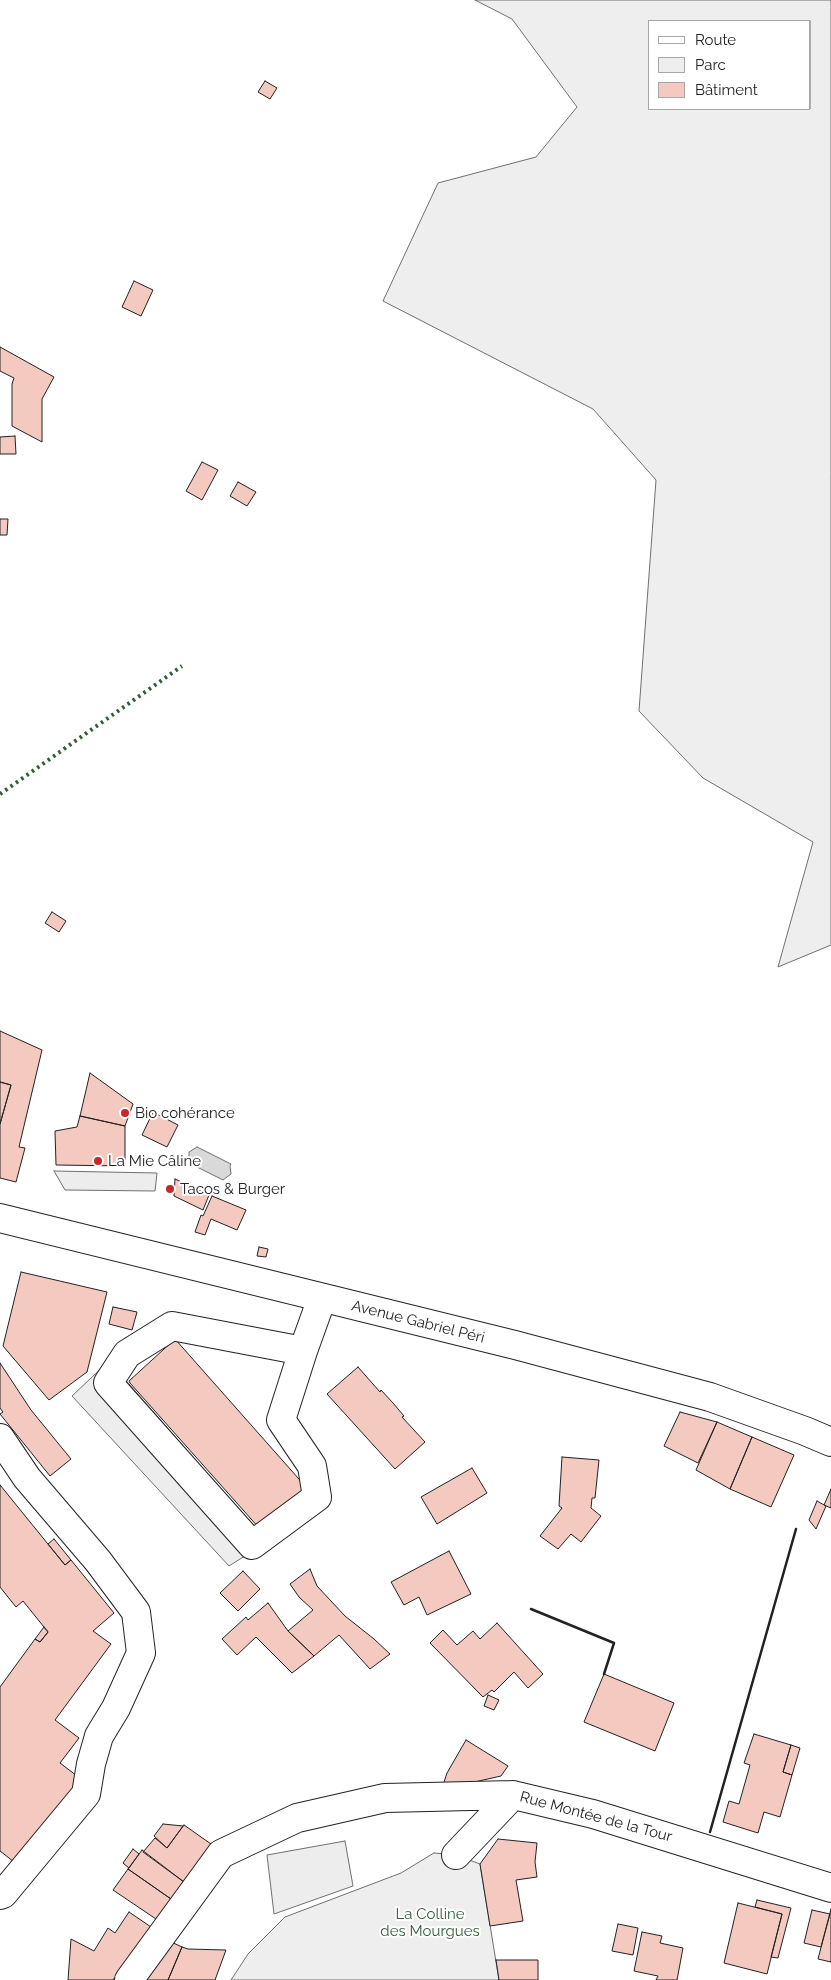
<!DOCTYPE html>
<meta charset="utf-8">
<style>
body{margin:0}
#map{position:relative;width:831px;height:1980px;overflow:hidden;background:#fff;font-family:Raleway,sans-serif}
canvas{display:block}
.legend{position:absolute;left:648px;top:20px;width:162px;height:90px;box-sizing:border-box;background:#fff;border:1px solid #a7a7a7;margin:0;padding:6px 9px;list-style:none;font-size:15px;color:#222}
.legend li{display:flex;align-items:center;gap:10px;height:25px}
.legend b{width:25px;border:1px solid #a7a7a7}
</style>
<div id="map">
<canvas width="831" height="1980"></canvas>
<ul class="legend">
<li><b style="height:6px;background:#fff"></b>Route</li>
<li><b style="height:14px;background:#eee"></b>Parc</li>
<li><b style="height:14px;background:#f3c9c0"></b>Bâtiment</li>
</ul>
</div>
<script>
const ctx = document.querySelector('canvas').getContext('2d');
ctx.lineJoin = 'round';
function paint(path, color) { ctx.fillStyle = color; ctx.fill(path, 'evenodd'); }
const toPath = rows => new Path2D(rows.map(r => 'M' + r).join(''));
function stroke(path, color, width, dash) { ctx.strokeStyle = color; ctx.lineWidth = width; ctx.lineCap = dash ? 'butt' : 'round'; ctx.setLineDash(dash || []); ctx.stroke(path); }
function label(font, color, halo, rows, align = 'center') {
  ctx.font = font + ' Raleway,sans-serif'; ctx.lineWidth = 4; ctx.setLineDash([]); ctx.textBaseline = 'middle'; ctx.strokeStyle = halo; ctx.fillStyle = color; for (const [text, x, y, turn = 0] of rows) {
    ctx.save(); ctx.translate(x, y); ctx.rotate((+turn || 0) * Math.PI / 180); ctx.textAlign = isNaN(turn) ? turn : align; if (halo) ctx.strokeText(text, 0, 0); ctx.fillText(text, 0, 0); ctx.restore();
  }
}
const green = toPath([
 [475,0,831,0,831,945,778,967,813,842,703,778,639,711,656,480,593,409,383,301,438,183,536,157,577,107,512,19,475,0],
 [810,21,810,109,650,109,650,21,810,21],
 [434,1853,456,1855,480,1864,499,1980,231,1980,248,1954,285,1917,401,1873,434,1853]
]);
paint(green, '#eee');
stroke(green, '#6f6f6f', 1);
const parking = toPath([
 [54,1171,157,1173,155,1191,65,1190,54,1171],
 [109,1361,267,1542,229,1566,72,1396,109,1361],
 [345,1841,353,1886,274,1914,267,1855,345,1841]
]);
paint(parking, '#ededed');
stroke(parking, '#6f6f6f', 1);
const water = toPath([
 [197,1147,231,1164,230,1166,231,1174,223,1180,189,1163,189,1152,197,1147]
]);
paint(water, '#d9d9d9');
stroke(water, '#6f6f6f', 1);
const building = toPath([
 [265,81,277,88,270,99,258,92,265,81],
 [134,281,153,290,141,316,122,307,134,281],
 [0,347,54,377,42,399,42,442,12,426,12,384,14,378,0,371,0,347],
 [15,436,16,454,0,454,0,437,15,436],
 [202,462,218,470,202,500,186,491,202,462],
 [238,482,256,492,247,506,230,496,238,482],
 [0,519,8,519,7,535,0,535,0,519],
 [52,912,66,921,59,932,45,923,52,912],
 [0,1031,42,1050,19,1147,25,1148,16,1182,0,1178,0,1124,11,1085,0,1082,0,1031],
 [90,1073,133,1104,125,1126,80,1116,90,1073],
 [0,1082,11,1085,0,1124,0,1082],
 [153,1112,178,1125,167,1147,142,1135,153,1112],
 [80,1116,125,1126,125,1166,56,1165,55,1131,77,1127,80,1116],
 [175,1179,209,1195,203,1210,174,1196,175,1179],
 [212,1196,246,1210,237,1230,211,1219,205,1235,195,1232,201,1215,203,1216,212,1196],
 [259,1247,268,1249,266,1257,257,1256,259,1247],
 [21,1272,107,1292,87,1372,49,1400,3,1346,21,1272],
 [113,1307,137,1312,132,1330,109,1324,113,1307],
 [175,1339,306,1487,260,1529,130,1383,129,1381,175,1339],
 [0,1363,31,1410,71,1459,50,1476,0,1414,3,1412,0,1408,0,1363],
 [358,1367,380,1392,381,1390,393,1403,404,1416,402,1417,425,1442,395,1469,327,1394,358,1367],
 [680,1412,717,1422,698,1463,664,1446,680,1412],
 [717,1422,752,1437,730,1489,696,1470,717,1422],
 [752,1437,794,1455,771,1507,730,1489,752,1437],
 [562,1457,599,1460,595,1498,592,1498,591,1508,601,1516,581,1542,571,1534,558,1549,540,1536,562,1508,559,1506,562,1457],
 [472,1468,487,1493,437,1524,421,1497,472,1468],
 [0,1485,65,1565,71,1560,114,1613,93,1631,111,1644,55,1720,79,1738,60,1763,81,1779,18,1865,0,1851,0,1687,35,1639,40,1642,48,1632,23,1601,16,1607,0,1587,0,1485],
 [831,1489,831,1508,824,1505,831,1489],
 [817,1501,826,1506,816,1529,809,1520,817,1501],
 [54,1539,71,1560,65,1565,48,1544,54,1539],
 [449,1551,471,1594,427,1615,419,1597,404,1605,391,1582,449,1551],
 [310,1569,317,1586,345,1616,374,1639,390,1654,370,1669,339,1635,314,1656,288,1631,313,1610,299,1597,290,1584,310,1569],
 [243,1571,260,1589,238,1611,220,1593,243,1571],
 [268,1603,288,1631,314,1656,292,1673,256,1637,237,1655,222,1639,246,1617,248,1620,268,1603],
 [497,1623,543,1674,528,1688,514,1672,494,1692,492,1690,483,1697,430,1643,443,1630,457,1645,473,1631,480,1639,497,1623],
 [44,1627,48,1632,40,1642,35,1639,44,1627],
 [604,1674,674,1703,655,1751,584,1722,604,1674],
 [488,1695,499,1700,494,1710,484,1706,488,1695],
 [754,1734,791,1745,783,1772,792,1775,780,1817,764,1812,758,1833,723,1822,729,1801,739,1804,750,1765,744,1763,754,1734],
 [466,1740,508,1766,501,1776,470,1783,443,1785,447,1773,466,1740],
 [791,1745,800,1748,792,1775,783,1772,791,1745],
 [163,1824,183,1826,167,1848,154,1836,163,1824],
 [184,1825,211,1844,184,1882,143,1852,155,1838,167,1848,184,1825],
 [498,1839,537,1843,535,1862,537,1877,516,1880,523,1921,490,1926,480,1864,498,1839],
 [133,1849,139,1854,129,1868,123,1863,133,1849],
 [142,1850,184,1882,171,1899,128,1869,142,1850],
 [128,1869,171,1899,156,1919,113,1890,128,1869],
 [757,1900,791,1908,778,1958,771,1957,782,1914,755,1907,757,1900],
 [738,1903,782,1914,767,1974,724,1963,738,1903],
 [831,1909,831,1962,818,1959,831,1909],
 [812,1910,830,1914,821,1947,804,1943,812,1910],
 [129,1912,151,1927,113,1980,68,1980,71,1939,94,1951,108,1928,115,1933,129,1912],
 [618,1924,638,1928,633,1955,612,1951,618,1924],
 [642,1932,662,1936,660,1943,683,1948,677,1980,656,1980,658,1976,634,1971,642,1932],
 [167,1940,182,1947,168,1980,141,1980,167,1940],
 [182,1947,188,1949,226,1950,215,1980,168,1980,182,1947],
 [496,1960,538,1960,538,1980,499,1980,496,1960]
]);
paint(building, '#f3c9c0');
stroke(building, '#222', 1);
const minor = toPath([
 [303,1351,172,1326,127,1354,108,1383,252,1545,317,1497,312,1466,281,1420,303,1351,322,1298],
 [0,1438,27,1478,98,1561,136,1612,141,1653,116,1708,99,1736,91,1764,86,1794,3,1894,0,1895],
 [456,1855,513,1795],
 [129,1980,221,1854,297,1818,385,1798,513,1795,593,1814,831,1888]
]);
const major = toPath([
 [0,1218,515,1345,710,1397,805,1431,831,1442]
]);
stroke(minor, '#222', 30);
stroke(major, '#222', 30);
stroke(minor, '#fff', 28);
stroke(major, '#fff', 28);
stroke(toPath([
 [0,794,182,666]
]), '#2f5e38', 4, [2.5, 4]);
stroke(toPath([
 [531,1609,614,1643,604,1674],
 [710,1832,796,1529]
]), '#222', 2.5);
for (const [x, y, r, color] of [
 [125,1113,5,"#c62828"],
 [98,1161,5,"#c62828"],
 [170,1189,5,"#c62828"]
]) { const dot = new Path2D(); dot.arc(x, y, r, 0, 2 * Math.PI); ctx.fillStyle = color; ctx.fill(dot); stroke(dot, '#fff', 2); }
label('15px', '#222', '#fff', [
 ["Bio cohérance",135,1113],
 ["La Mie Câline",108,1161],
 ["Tacos & Burger",180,1189]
], 'left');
label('15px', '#222', '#fff', [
 ["Avenue Gabriel Péri",418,1322,14],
 ["Rue Montée de la Tour",596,1817,15]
]);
label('15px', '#2f5e38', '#fff', [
 ["La Colline",430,1914],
 ["des Mourgues",430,1931]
]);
</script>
